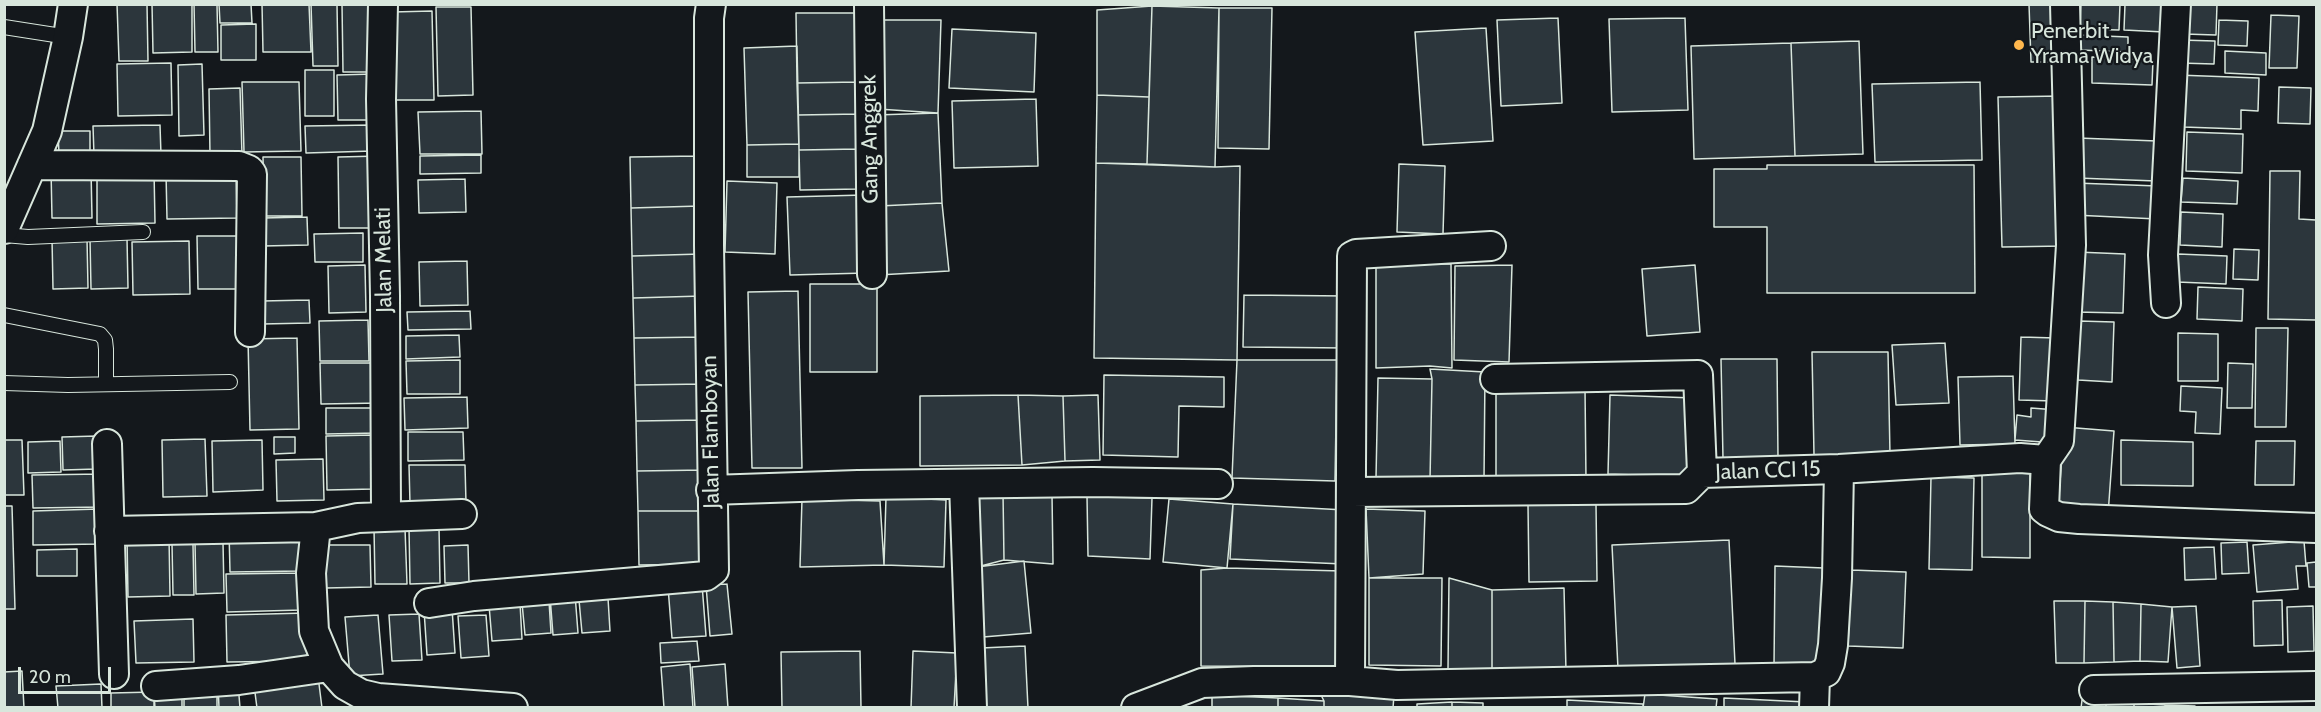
<!DOCTYPE html>
<style>
body{margin:0}
#map{position:relative;width:2321px;height:712px;overflow:hidden;background:#14181c;font-family:Cabin,sans-serif}
canvas{display:block}
.frame{position:absolute;inset:0;border:6px solid #d8e6dc;pointer-events:none}
.scale{position:absolute;left:18px;top:667px;width:93px;height:27px;box-sizing:border-box;border:3px solid #d8e6dc;border-top:0;padding-left:8px;font-size:18px;line-height:21px;white-space:nowrap;color:#d8e6dc;-webkit-text-stroke:4px #14181c;paint-order:stroke}
</style>
<div id="map">
<canvas width="2321" height="712"></canvas>
<div class="frame"></div>
<div class="scale">20 m</div>
</div>
<script>
const ctx = document.querySelector('canvas').getContext('2d');
ctx.lineJoin = 'round';
function paint(path, color) { ctx.fillStyle = color; ctx.fill(path, 'evenodd'); }
const toPath = rows => new Path2D(rows.map(r => 'M' + r).join(''));
function stroke(path, color, width, dash) { ctx.strokeStyle = color; ctx.lineWidth = width; ctx.lineCap = dash ? 'butt' : 'round'; ctx.setLineDash(dash || []); ctx.stroke(path); }
function label(font, color, halo, rows, align = 'center') {
  ctx.font = font + ' Cabin,sans-serif'; ctx.lineWidth = 4.5; ctx.setLineDash([]); ctx.textBaseline = 'middle'; ctx.strokeStyle = halo; ctx.fillStyle = color; for (const [text, x, y, turn = 0] of rows) {
    ctx.save(); ctx.translate(x, y); ctx.rotate((+turn || 0) * Math.PI / 180); ctx.textAlign = isNaN(turn) ? turn : align; if (halo) ctx.strokeText(text, 0, 0); ctx.fillText(text, 0, 0); ctx.restore();
  }
}
const building = toPath([
 [117,4,147,4,148,61,119,61,117,4],
 [152,4,192,4,192,52,153,53,152,4],
 [194,4,217,4,218,52,195,52,194,4],
 [219,4,251,4,252,23,220,23,219,4],
 [262,4,309,4,311,52,263,52,262,4],
 [311,4,337,4,338,66,313,66,311,4],
 [342,4,373,4,374,72,343,72,342,4],
 [2029,4,2059,4,2060,62,2031,62,2029,4],
 [2081,4,2120,4,2119,30,2080,29,2081,4],
 [2125,4,2165,5,2164,32,2124,30,2125,4],
 [2185,4,2217,4,2216,35,2184,34,2185,4],
 [1152,6,1149,97,1097,95,1097,10,1152,6],
 [1152,6,1219,8,1215,167,1147,164,1152,6],
 [436,7,471,7,473,95,438,96,436,7],
 [1219,8,1272,8,1269,149,1218,148,1219,8],
 [432,11,434,100,394,100,392,12,432,11],
 [796,13,856,13,858,82,797,83,796,13],
 [2271,15,2299,16,2297,68,2269,68,2271,15],
 [1558,18,1562,103,1501,106,1497,20,1558,18],
 [1685,18,1688,110,1612,112,1609,19,1685,18],
 [878,20,941,20,938,113,878,109,878,20],
 [2219,20,2248,21,2247,46,2218,45,2219,20],
 [256,24,256,60,221,60,221,25,256,24],
 [1486,28,1493,141,1423,145,1415,32,1486,28],
 [952,29,1036,33,1034,92,949,88,952,29],
 [2080,35,2128,37,2128,52,2080,50,2080,35],
 [2180,40,2215,41,2214,64,2179,63,2180,40],
 [1859,41,1863,154,1795,156,1791,43,1859,41],
 [1791,43,1795,156,1694,159,1691,46,1791,43],
 [797,46,799,144,747,145,744,48,797,46],
 [2225,51,2266,53,2266,75,2225,73,2225,51],
 [2092,57,2153,60,2152,85,2092,83,2092,57],
 [171,63,172,115,118,116,117,64,171,63],
 [202,64,204,135,179,136,178,65,202,64],
 [305,70,334,70,334,116,305,116,305,70],
 [373,74,374,120,338,120,337,75,373,74],
 [2177,75,2259,78,2258,111,2241,110,2241,129,2183,127,2177,75],
 [242,82,299,82,301,151,244,152,242,82],
 [858,82,859,114,798,115,797,83,858,82],
 [1980,82,1982,160,1875,162,1872,84,1980,82],
 [2279,87,2311,88,2310,124,2278,123,2279,87],
 [240,88,242,155,210,155,209,89,240,88],
 [1097,95,1149,97,1147,164,1096,163,1097,95],
 [2062,96,2064,246,2002,247,1998,97,2062,96],
 [1036,99,1038,166,954,168,952,101,1036,99],
 [481,111,482,154,420,154,418,112,481,111],
 [938,113,942,203,879,206,875,115,938,113],
 [859,114,859,149,799,150,798,115,859,114],
 [160,125,161,155,94,156,93,126,160,125],
 [373,125,373,151,306,153,305,126,373,125],
 [58,131,90,131,90,155,59,155,58,131],
 [2187,132,2243,134,2242,173,2186,171,2187,132],
 [2078,138,2157,141,2156,181,2077,178,2078,138],
 [799,144,799,177,747,177,747,145,799,144],
 [859,149,860,189,800,190,799,150,859,149],
 [481,155,481,173,420,174,420,156,481,155],
 [380,156,382,228,339,228,338,157,380,156],
 [698,156,700,206,631,208,630,157,698,156],
 [263,157,301,157,302,216,264,216,263,157],
 [1096,163,1215,167,1240,166,1237,360,1094,358,1096,163],
 [1399,164,1445,166,1443,234,1397,232,1399,164],
 [1767,165,1974,165,1975,293,1767,293,1767,227,1714,227,1714,169,1767,169,1767,165],
 [91,169,92,218,52,218,51,170,91,169],
 [154,170,155,223,97,224,97,171,154,170],
 [2270,171,2300,171,2299,219,2316,220,2316,320,2268,319,2270,171],
 [166,173,236,173,237,218,167,219,166,173],
 [2183,178,2238,181,2237,204,2181,202,2183,178],
 [465,179,466,212,419,213,418,180,465,179],
 [727,181,777,183,775,254,725,252,727,181],
 [2075,183,2158,186,2157,219,2074,215,2075,183],
 [864,195,866,273,790,275,787,197,864,195],
 [942,203,949,271,878,275,879,206,942,203],
 [700,206,701,254,632,256,631,208,700,206],
 [2181,212,2223,214,2222,247,2180,245,2181,212],
 [307,217,308,245,263,246,262,218,307,217],
 [363,233,363,262,315,262,314,234,363,233],
 [197,236,237,236,239,289,198,289,197,236],
 [87,238,88,288,53,289,52,239,87,238],
 [127,238,128,288,91,289,90,239,127,238],
 [189,241,190,294,133,295,132,242,189,241],
 [2234,249,2259,250,2258,280,2233,279,2234,249],
 [2077,252,2125,254,2123,313,2075,312,2077,252],
 [701,254,702,296,633,298,632,256,701,254],
 [2178,254,2227,256,2226,284,2177,282,2178,254],
 [467,261,468,305,420,306,419,262,467,261],
 [1376,263,1451,264,1452,368,1430,366,1376,368,1376,263],
 [365,265,366,312,329,313,328,266,365,265],
 [1512,265,1509,362,1454,360,1455,266,1512,265],
 [1695,265,1700,332,1647,336,1642,269,1695,265],
 [810,284,877,284,877,372,810,372,810,284],
 [2198,287,2243,289,2242,321,2197,319,2198,287],
 [798,291,802,468,752,468,748,292,798,291],
 [1244,295,1348,296,1347,348,1243,347,1244,295],
 [702,296,702,337,634,338,633,298,702,296],
 [309,300,310,323,262,324,262,301,309,300],
 [470,311,471,329,408,330,407,312,470,311],
 [368,320,369,361,320,361,319,321,368,320],
 [2079,321,2114,322,2112,382,2078,380,2079,321],
 [2256,328,2288,328,2286,427,2255,427,2256,328],
 [2178,333,2218,334,2218,381,2178,381,2178,333],
 [459,335,460,357,406,359,406,336,459,335],
 [702,337,704,384,635,385,634,338,702,337],
 [2021,337,2056,338,2054,401,2019,400,2021,337],
 [297,338,299,429,250,430,248,339,297,338],
 [1945,343,1949,403,1896,405,1892,345,1945,343],
 [1812,352,1888,352,1890,455,1814,455,1812,352],
 [1721,359,1777,359,1778,458,1723,459,1721,359],
 [460,360,460,394,407,394,406,361,460,360],
 [1237,360,1337,360,1335,481,1232,478,1237,360],
 [320,363,381,363,381,403,321,404,320,363],
 [2228,363,2253,364,2252,408,2227,408,2228,363],
 [1430,369,1485,372,1484,480,1430,480,1432,379,1430,369],
 [1104,375,1224,377,1224,407,1179,406,1178,457,1103,455,1104,375],
 [2013,376,2015,444,1960,445,1958,377,2013,376],
 [1378,378,1432,379,1430,480,1376,478,1378,378],
 [704,384,704,420,636,421,635,385,704,384],
 [2181,386,2222,388,2220,434,2195,433,2196,412,2180,411,2181,386],
 [1496,388,1585,388,1586,480,1496,480,1496,388],
 [1018,395,1022,465,920,466,920,396,1018,395],
 [1018,395,1063,396,1065,461,1022,465,1018,395],
 [1098,395,1100,460,1065,461,1063,396,1098,395],
 [1610,395,1694,398,1692,477,1608,474,1610,395],
 [467,397,468,428,405,430,404,398,467,397],
 [326,408,378,408,378,433,326,434,326,408],
 [2031,408,2057,410,2055,443,2015,440,2017,415,2031,417,2031,408],
 [704,420,705,470,637,471,636,421,704,420],
 [2064,427,2114,431,2108,515,2058,510,2064,427],
 [408,432,463,432,464,460,408,461,408,432],
 [373,435,374,489,327,490,326,436,373,435],
 [97,436,97,469,63,470,62,437,97,436],
 [274,437,295,437,295,453,274,454,274,437],
 [205,439,207,496,163,497,162,440,205,439],
 [4,440,22,440,24,495,4,495,4,440],
 [262,440,263,490,213,492,212,441,262,440],
 [2121,440,2193,442,2193,486,2121,485,2121,440],
 [60,441,61,472,28,473,28,442,60,441],
 [2256,441,2295,441,2294,485,2255,485,2256,441],
 [323,459,324,500,277,501,276,460,323,459],
 [409,465,465,465,466,503,410,504,409,465],
 [705,470,706,511,638,511,637,471,705,470],
 [1982,473,2030,473,2030,558,1982,557,1982,473],
 [103,474,104,507,33,508,32,475,103,474],
 [1931,477,1974,478,1972,570,1929,569,1931,477],
 [976,493,1003,493,1004,560,977,567,976,493],
 [1003,493,1052,494,1053,564,1004,560,1003,493],
 [1087,496,1152,498,1150,559,1088,556,1087,496],
 [886,497,946,500,944,567,884,565,886,497],
 [802,499,880,501,884,565,800,567,802,499],
 [1169,499,1233,504,1227,568,1163,562,1169,499],
 [1233,504,1345,510,1343,564,1230,559,1233,504],
 [1596,504,1597,581,1529,582,1528,505,1596,504],
 [4,506,12,506,15,609,4,609,4,506],
 [99,509,100,544,33,545,33,511,99,509],
 [1366,509,1425,511,1423,574,1369,578,1366,509],
 [638,511,706,511,707,564,639,565,638,511],
 [439,527,440,583,410,584,409,528,439,527],
 [374,528,405,528,407,584,375,584,374,528],
 [229,531,301,531,302,571,230,572,229,531],
 [169,536,170,596,128,597,127,537,169,536],
 [1729,540,1735,664,1618,669,1612,545,1729,540],
 [2304,541,2306,566,2296,566,2298,589,2257,592,2253,545,2304,541],
 [223,542,224,593,196,594,195,543,223,542],
 [2247,542,2249,573,2222,574,2221,543,2247,542],
 [172,544,193,544,194,595,173,595,172,544],
 [325,545,370,545,371,587,326,588,325,545],
 [468,545,469,583,445,583,444,546,468,545],
 [2214,547,2216,579,2185,580,2184,548,2214,547],
 [77,549,77,576,37,576,37,550,77,549],
 [1024,561,1031,633,983,637,977,567,1024,561],
 [2316,562,2316,587,2309,587,2307,563,2316,562],
 [1775,566,1824,568,1823,667,1774,666,1775,566],
 [1227,568,1342,571,1342,667,1201,666,1201,570,1227,568],
 [1851,570,1906,572,1903,648,1848,646,1851,570],
 [301,573,302,610,227,612,226,574,301,573],
 [1369,578,1442,578,1441,666,1369,665,1369,578],
 [1449,578,1492,590,1492,670,1448,669,1449,578],
 [702,584,706,636,672,638,668,587,702,584],
 [727,584,732,634,710,636,706,585,727,584],
 [1564,588,1566,671,1492,670,1492,590,1564,588],
 [575,594,578,633,553,635,550,596,575,594],
 [608,598,610,631,582,633,579,600,608,598],
 [2282,600,2283,645,2254,646,2253,601,2282,600],
 [549,601,551,633,525,635,522,603,549,601],
 [2054,601,2085,601,2084,663,2056,663,2054,601],
 [2085,601,2113,602,2114,662,2084,663,2085,601],
 [2113,602,2141,604,2140,661,2114,662,2113,602],
 [520,603,522,639,492,641,489,605,520,603],
 [2141,604,2172,607,2168,662,2140,661,2141,604],
 [2196,606,2200,666,2177,668,2172,607,2196,606],
 [2313,606,2314,651,2288,652,2287,607,2313,606],
 [452,608,455,653,427,655,424,610,452,608],
 [307,613,308,661,227,662,226,615,307,613],
 [419,614,422,660,392,661,389,615,419,614],
 [378,615,383,674,350,676,345,617,378,615],
 [486,615,489,656,461,658,458,616,486,615],
 [193,619,194,662,136,663,134,621,193,619],
 [697,641,699,661,661,663,660,643,697,641],
 [1025,646,1028,708,984,708,981,648,1025,646],
 [860,651,861,708,782,708,781,652,860,651],
 [913,651,957,653,954,708,911,708,913,651],
 [690,664,693,708,664,708,661,667,690,664],
 [725,664,728,708,695,708,692,667,725,664],
 [22,671,24,708,4,708,4,672,22,671],
 [318,676,322,708,257,708,254,685,318,676],
 [238,683,240,708,219,708,218,684,238,683],
 [101,684,102,708,58,708,56,686,101,684],
 [217,688,217,708,184,708,184,689,217,688],
 [1319,691,1394,695,1393,708,1324,708,1324,701,1319,691],
 [154,692,154,708,111,708,111,693,154,692],
 [182,692,182,708,155,708,154,693,182,692],
 [1645,694,1717,699,1716,708,1643,708,1645,694],
 [1212,695,1278,698,1278,708,1212,708,1212,695],
 [1278,698,1324,701,1324,708,1278,708,1278,698],
 [1724,698,1806,702,1806,708,1724,708,1724,698],
 [1567,700,1643,704,1643,708,1567,708,1567,700],
 [2082,700,2106,701,2106,708,2081,708,2082,700],
 [2106,701,2134,703,2134,708,2106,708,2106,701],
 [1452,702,1483,703,1483,708,1452,708,1452,702],
 [1452,702,1452,708,1417,708,1417,704,1452,702],
 [2134,703,2165,705,2165,708,2134,708,2134,703],
 [2165,705,2195,706,2195,708,2165,708,2165,705]
]);
paint(building, '#2c363c');
stroke(building, '#d8e6dc', 1.5);
const service = toPath([
 [4,27,68,37],
 [4,235,28,237,143,232],
 [4,315,100,334,105,340,106,349,106,383],
 [4,383,68,385,230,382]
]);
const minor = toPath([
 [383,4,381,99,385,296,386,515],
 [869,4,872,274],
 [2065,4,2071,245,2059,441,2046,460,2044,509,2048,512,2059,517,2079,519,2316,528],
 [32,165,239,166,249,170,252,174,250,332],
 [4,229,47,131,68,37,73,4],
 [2166,303,2163,255,2176,4],
 [1495,379,1698,375,1702,473],
 [107,444,114,674],
 [964,484,972,708],
 [711,490,858,485,1093,482,1218,484],
 [1352,492,1686,489,1702,473,1839,469,2020,458,2046,460],
 [316,527,311,573,314,631,329,667,345,685,361,694,378,698,513,708],
 [109,531,316,527,358,518,462,514],
 [429,603,474,596,706,576,714,570,709,245,709,18,711,4],
 [1350,681,1352,256,1356,254,1491,246],
 [156,686,239,680,329,667],
 [2094,690,2316,686],
 [1136,708,1202,683,1254,681,1350,681,1397,685,1815,677,1826,672,1830,663,1833,645,1837,578,1839,469],
 [1814,708,1815,677]
]);
stroke(service, '#d8e6dc', 16);
stroke(minor, '#d8e6dc', 32);
stroke(service, '#14181c', 14);
stroke(minor, '#14181c', 28);
for (const [x, y, r, color] of [
 [2019,45,6,"#ffb74d"]
]) { const dot = new Path2D(); dot.arc(x, y, r, 0, 2 * Math.PI); ctx.fillStyle = color; ctx.fill(dot); stroke(dot, '#14181c', 2); }
label('22px', '#d8e6dc', '#14181c', [
 ["Penerbit",2031,32],
 ["Yrama Widya",2031,57]
], 'left');
label('22px', '#d8e6dc', '#14181c', [
 ["Gang Anggrek",870,139,-91],
 ["Jalan Melati",384,260,-91],
 ["Jalan Flamboyan",711,432,-91],
 ["Jalan CCI 15",1768,471,-2]
]);
</script>
